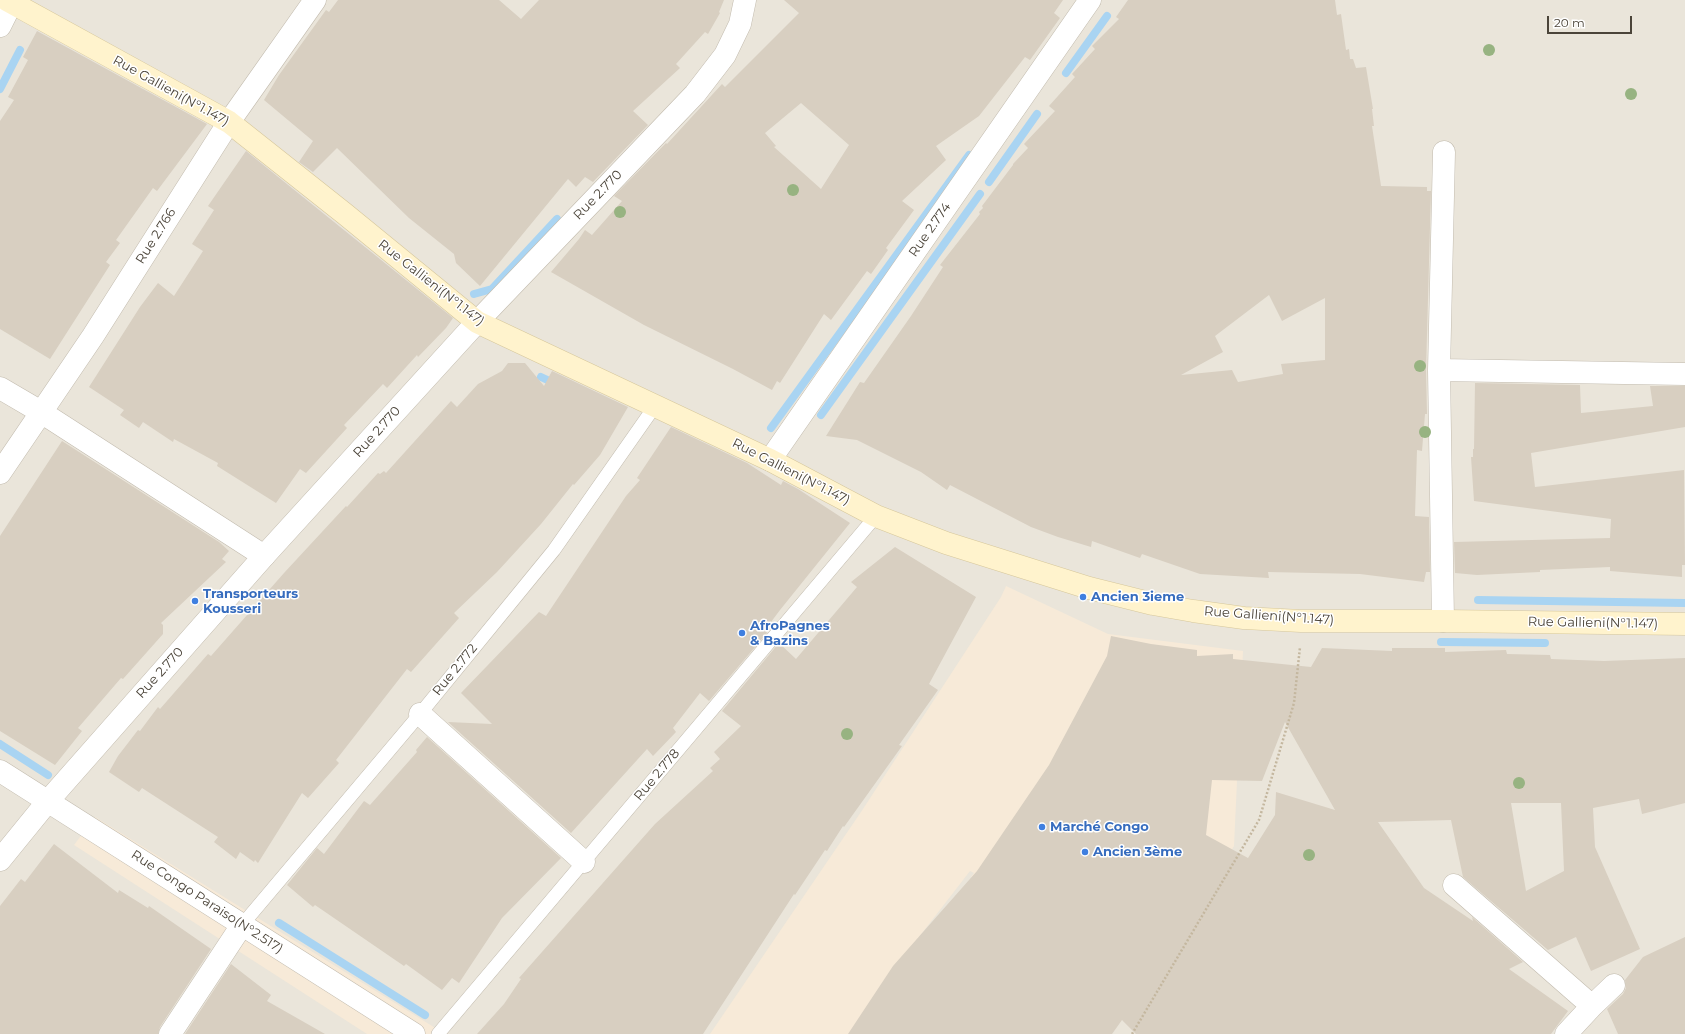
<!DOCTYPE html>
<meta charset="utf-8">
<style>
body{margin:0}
#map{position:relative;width:1685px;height:1034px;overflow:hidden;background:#f6f3ec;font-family:Montserrat,sans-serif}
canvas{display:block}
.scale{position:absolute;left:1547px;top:16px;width:85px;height:18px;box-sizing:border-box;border:2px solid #4b4439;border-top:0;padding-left:5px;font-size:12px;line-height:14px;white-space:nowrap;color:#4b4439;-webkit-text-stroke:3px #fff;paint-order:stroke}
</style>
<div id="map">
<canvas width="1685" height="1034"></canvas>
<div class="scale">20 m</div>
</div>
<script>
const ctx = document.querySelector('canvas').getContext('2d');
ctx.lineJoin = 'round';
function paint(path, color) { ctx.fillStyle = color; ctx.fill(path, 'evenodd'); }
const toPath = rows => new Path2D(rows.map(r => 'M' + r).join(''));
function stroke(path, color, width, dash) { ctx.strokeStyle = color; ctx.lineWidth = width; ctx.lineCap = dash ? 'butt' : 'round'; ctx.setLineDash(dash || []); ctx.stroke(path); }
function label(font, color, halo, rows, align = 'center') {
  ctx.font = font + ' Montserrat,sans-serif'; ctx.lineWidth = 3; ctx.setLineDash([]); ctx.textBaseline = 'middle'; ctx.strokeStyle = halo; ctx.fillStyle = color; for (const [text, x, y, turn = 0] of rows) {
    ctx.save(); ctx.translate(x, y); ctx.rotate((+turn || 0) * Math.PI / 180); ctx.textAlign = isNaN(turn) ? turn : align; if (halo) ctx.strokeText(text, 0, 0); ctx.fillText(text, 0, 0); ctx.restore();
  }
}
paint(toPath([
 [0,0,1685,0,1685,1034,0,1034]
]), '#eae5da');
paint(toPath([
 [1006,586,1108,634,1243,651,1234,846,1221,869,1097,928,971,877,974,873,970,871,875,994,851,1034,710,1034,863,809,1001,597],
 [95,817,445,1034,367,1034,74,845]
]), '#f7ead8');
stroke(toPath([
 [1066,73,1107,16],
 [0,89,20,50],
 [989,182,1037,114],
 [474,294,492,289,557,219],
 [541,377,556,384],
 [821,415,980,194],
 [771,428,969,155],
 [1478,600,1685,603],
 [1441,642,1545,643],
 [0,744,48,775],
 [279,923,425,1015]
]), '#a9d4f2', 8);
paint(toPath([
 [338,0,499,0,521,19,539,0,724,0,719,12,720,13,708,34,705,32,676,64,680,68,633,111,648,125,593,182,585,177,576,187,568,179,480,286,456,263,454,254,409,218,337,148,313,172,299,162,313,141,264,100,279,75,326,10,329,12],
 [784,0,1063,0,1054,13,1060,18,1030,60,1025,57,979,116,936,146,946,160,902,201,914,210,886,248,888,250,871,274,867,271,831,320,824,314,780,383,777,381,772,390,733,369,644,325,551,272,579,239,585,230,592,235,622,201,614,196,666,143,667,144,722,84,725,87,799,13],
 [801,103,849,145,821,189,774,147,776,146,765,133],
 [1128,0,1335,0,1337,15,1341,14,1346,50,1349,49,1350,59,1353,59,1356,68,1366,67,1373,109,1372,109,1374,126,1372,126,1381,186,1427,187,1427,191,1431,191,1426,370,1427,414,1425,414,1422,451,1417,450,1415,516,1429,517,1430,572,1426,572,1424,582,1360,574,1268,572,1269,578,1200,574,1142,554,1140,558,1092,541,1091,547,1058,537,1031,527,950,485,947,490,921,472,857,440,826,436,860,382,864,383,911,316,943,267,940,265,980,214,979,212,983,208,982,206,1013,165,1013,164,1028,148,1024,144,1055,111,1049,106,1075,77,1072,74,1095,49,1092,46,1119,19,1116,17],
 [1269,295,1282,321,1325,298,1325,360,1281,364,1283,374,1238,382,1232,370,1181,375,1223,352,1215,336],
 [37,31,207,124,157,191,153,188,116,240,120,243,106,262,110,265,50,359,0,329,0,121,14,100,8,97,28,60,23,57],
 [246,151,453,318,446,328,418,357,417,355,387,388,383,384,344,425,347,428,306,473,300,469,276,503,217,466,218,463,174,439,173,442,143,422,139,428,120,415,124,410,89,387,140,307,158,283,174,296,203,251,192,244,214,210,208,206],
 [508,363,525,363,544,386,552,371,628,407,600,455,574,485,573,484,541,524,497,572,454,613,459,618,411,672,407,669,336,760,339,763,308,798,302,793,258,863,255,860,254,862,240,852,236,859,214,842,218,837,142,788,139,792,109,772,118,756,138,730,140,731,158,707,160,709,208,654,211,656,284,573,346,506,347,507,378,473,380,474,384,471,386,473,451,401,457,407,478,384,502,371],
 [1475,383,1580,385,1581,413,1653,406,1650,386,1685,386,1685,427,1531,453,1535,487,1684,470,1685,565,1682,565,1682,577,1610,571,1610,567,1540,570,1540,572,1477,575,1455,573,1454,542,1610,538,1611,519,1474,501,1471,457,1473,457,1473,449,1474,449],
 [671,427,747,463,781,485,783,481,798,489,850,523,780,610,765,630,767,633,709,701,700,693,673,728,676,732,653,756,647,749,571,833,448,722,492,724,461,693,539,612,546,616,626,496,640,480,637,478],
 [62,441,219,542,229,551,222,559,226,562,161,623,163,625,163,634,123,679,121,678,78,728,82,731,55,765,0,731,0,536],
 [895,547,976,597,929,684,938,690,899,745,902,746,844,827,843,826,827,851,825,850,795,895,794,894,703,1034,477,1034,504,1004,521,979,519,978,655,824,713,771,710,768,720,759,714,752,741,726,722,711,779,643,796,659,857,587,851,582],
 [1111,636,1151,644,1197,650,1197,656,1233,654,1233,659,1311,667,1322,648,1392,651,1392,648,1445,648,1445,652,1506,650,1507,654,1550,655,1551,659,1604,661,1685,658,1685,803,1642,814,1639,799,1593,808,1595,847,1640,949,1591,971,1576,937,1548,950,1463,877,1451,820,1378,822,1424,888,1473,921,1472,917,1523,962,1509,969,1568,1011,1551,1034,1136,1034,1122,1020,1112,1034,848,1034,893,966,977,871,1049,765,1107,656],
 [1285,722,1335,810,1276,792,1275,815,1248,858,1206,835,1212,780,1262,781],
 [1511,803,1561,803,1564,871,1526,891],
 [427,737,561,858,502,918,459,983,452,978,442,990,406,964,404,966,315,905,313,907,287,885,317,848,324,854,364,801,370,805,417,752,416,750],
 [54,844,118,893,119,890,148,908,149,906,211,949,160,1027,158,1034,0,1034,0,906,21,879,25,882],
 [1685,937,1685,1034,1618,1034,1607,1009,1623,994,1626,988,1625,980,1643,957],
 [231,964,271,995,267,1001,325,1034,185,1034]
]), '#d8cfc1');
const service = toPath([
 [242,925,420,714,554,550,655,406],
 [438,1034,876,516]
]);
const minor = toPath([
 [0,26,13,0],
 [477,322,695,94,725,55,740,24,745,0],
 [1439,370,1685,374],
 [0,388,41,412,264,556],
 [770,460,1090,0],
 [0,473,93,336,229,122,315,0],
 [1443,621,1439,370,1444,152],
 [420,714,584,862],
 [1454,885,1592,1006],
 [170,1034,242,925],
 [1566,1034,1592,1006,1614,985]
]);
const tertiary = toPath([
 [0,771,414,1034],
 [0,860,48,801,264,556,477,322]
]);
const secondary = toPath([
 [7,0,229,122,345,214,477,322,770,460,876,516,946,543,1089,588,1153,604,1193,611,1244,618,1301,621,1443,621,1685,624]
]);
stroke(service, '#c2bbae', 14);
stroke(minor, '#c2bbae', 23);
stroke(tertiary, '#c2bbae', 23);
stroke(secondary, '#d6c79b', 23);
stroke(toPath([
 [1132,1034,1259,820,1294,703,1300,647]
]), '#c4b79f', 2.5, [2, 2]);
stroke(service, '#fff', 13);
stroke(minor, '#fff', 22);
stroke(tertiary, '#fff', 22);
stroke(secondary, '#fff3cd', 22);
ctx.fillStyle = '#97b381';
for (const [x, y] of [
 [1489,50],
 [1631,94],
 [793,190],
 [620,212],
 [1420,366],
 [1425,432],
 [847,734],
 [1519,783],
 [1309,855]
]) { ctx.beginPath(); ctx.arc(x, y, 6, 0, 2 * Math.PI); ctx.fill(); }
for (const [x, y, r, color] of [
 [1083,597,4,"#3f7fe0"],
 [195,601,4,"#3f7fe0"],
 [742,633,4,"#3f7fe0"],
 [1042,827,4,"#3f7fe0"],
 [1085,852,4,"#3f7fe0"]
]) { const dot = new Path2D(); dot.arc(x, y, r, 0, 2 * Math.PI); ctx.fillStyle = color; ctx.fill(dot); stroke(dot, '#fff', 1.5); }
label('13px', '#4b4439', '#fff', [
 ["Rue Gallieni(N°1.147)",171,91,29],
 ["Rue 2.770",598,195,-46],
 ["Rue 2.774",930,230,-55],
 ["Rue 2.766",156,236,-58],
 ["Rue Gallieni(N°1.147)",431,283,38],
 ["Rue 2.770",377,432,-48],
 ["Rue Gallieni(N°1.147)",791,472,27],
 ["Rue Gallieni(N°1.147)",1269,616,4],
 ["Rue Gallieni(N°1.147)",1593,623,1],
 ["Rue 2.772",455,670,-51],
 ["Rue 2.770",160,673,-48],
 ["Rue 2.778",657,775,-50],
 ["Rue Congo Paraiso(N°2.517)",207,902,33]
]);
label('bold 13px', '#366cbe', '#fff', [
 ["Transporteurs",203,594],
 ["Kousseri",203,609],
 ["Ancien 3ieme",1091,597],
 ["AfroPagnes",750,626],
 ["& Bazins",750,641],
 ["Marché Congo",1050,827],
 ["Ancien 3ème",1093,852]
], 'left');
</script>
